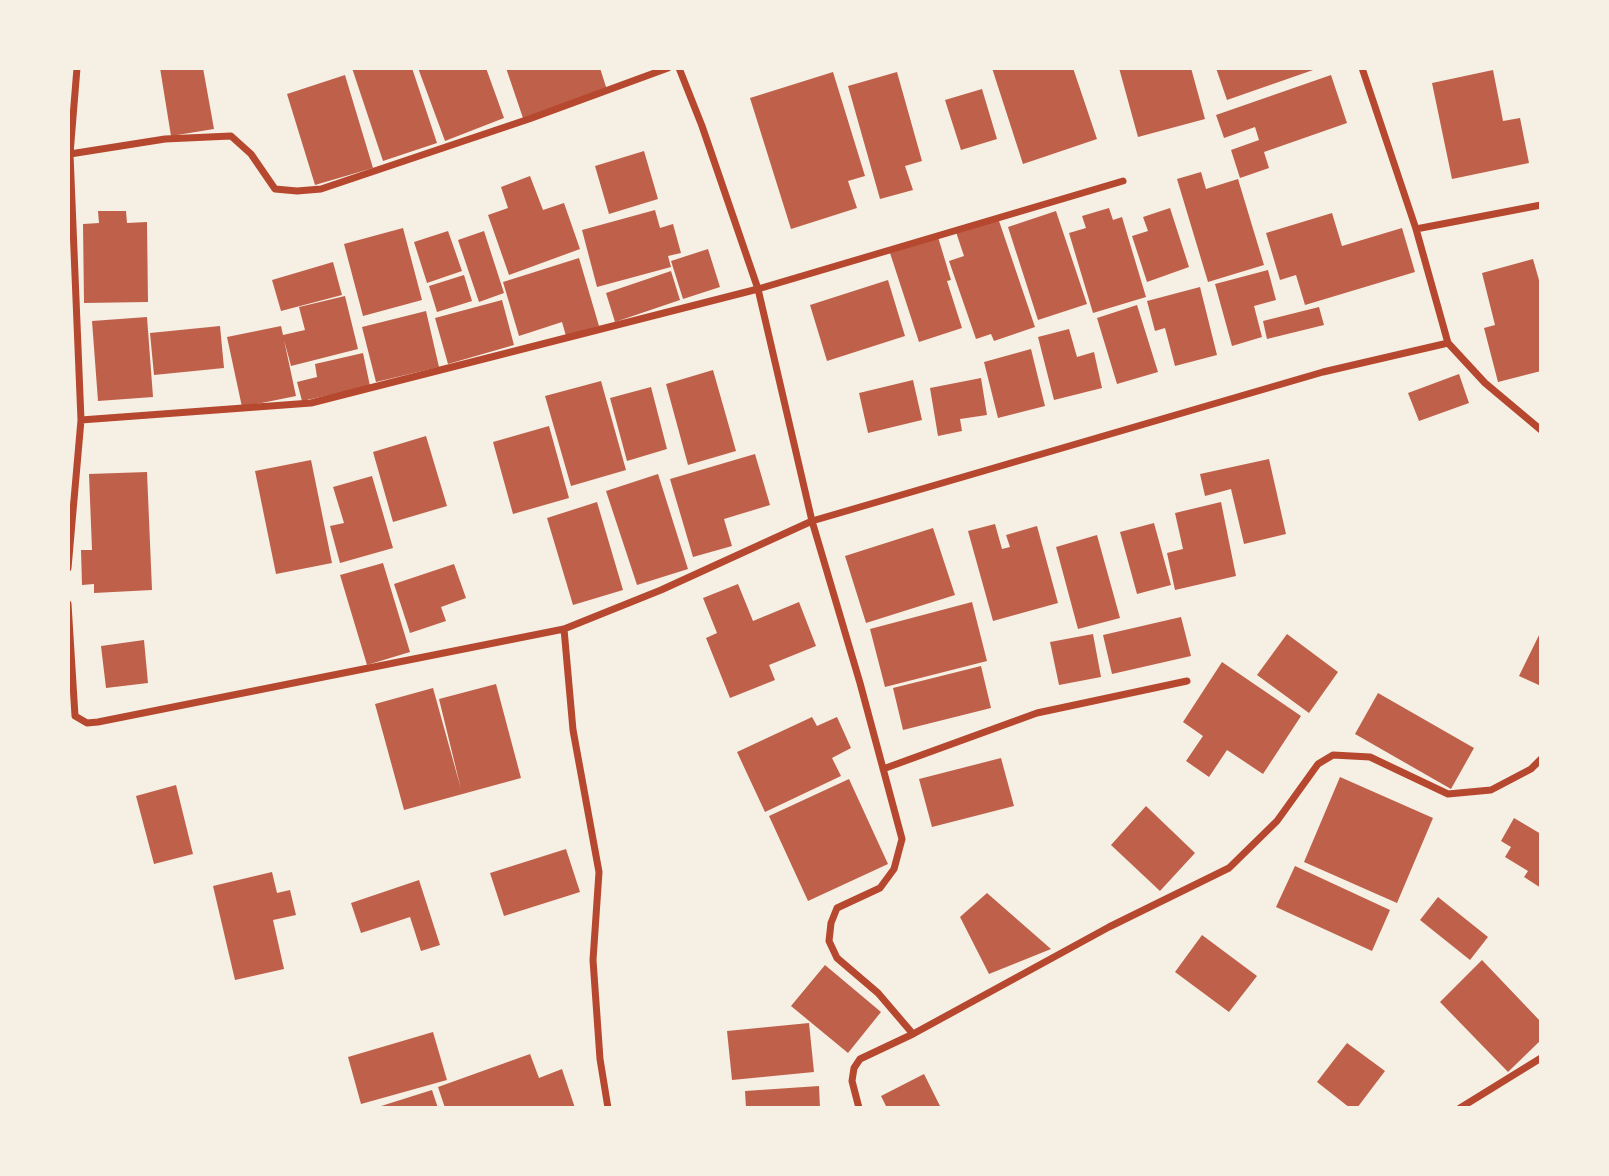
<!DOCTYPE html>
<style>
body{margin:0}
#map{position:relative;width:1609px;height:1176px;overflow:hidden;background:#f6efe4;font-family:Helvetica,sans-serif}
canvas{display:block}
.frame{position:absolute;inset:0;border:70px solid #f6efe4;pointer-events:none}
</style>
<div id="map">
<canvas width="1609" height="1176"></canvas>
<div class="frame"></div>
</div>
<script>
const ctx = document.querySelector('canvas').getContext('2d');
ctx.lineJoin = 'round';
function paint(path, color) { ctx.fillStyle = color; ctx.fill(path, 'evenodd'); }
const toPath = rows => new Path2D(rows.map(r => 'M' + r).join(''));
function stroke(path, color, width, dash) { ctx.strokeStyle = color; ctx.lineWidth = width; ctx.lineCap = dash ? 'butt' : 'round'; ctx.setLineDash(dash || []); ctx.stroke(path); }
paint(toPath([
 [160,68,203,68,214,129,171,136],
 [352,68,412,68,437,143,383,161],
 [418,68,486,68,504,118,445,141],
 [506,68,600,68,607,90,523,118],
 [992,68,1073,68,1097,139,1023,164],
 [1119,68,1191,68,1205,119,1138,137],
 [1216,68,1316,68,1316,69,1227,100],
 [1493,70,1503,121,1520,118,1529,163,1452,179,1432,83],
 [833,72,865,176,848,181,857,208,791,229,750,98],
 [897,72,922,161,905,166,913,190,880,199,848,86],
 [345,75,373,168,315,185,287,94],
 [1331,75,1347,123,1264,152,1269,168,1240,178,1231,150,1259,140,1255,127,1224,138,1216,115],
 [982,89,997,139,961,150,945,100],
 [644,151,658,199,609,214,595,166],
 [1201,172,1206,189,1238,179,1264,265,1208,282,1177,179],
 [530,176,543,210,564,203,580,249,509,275,488,215,508,208,501,187],
 [1109,208,1113,220,1122,217,1146,297,1093,313,1069,233,1086,228,1082,216],
 [1170,208,1189,267,1147,282,1132,236,1148,231,1143,217],
 [655,210,660,228,673,224,681,253,668,256,671,267,597,287,582,230],
 [98,211,126,211,127,223,147,222,148,302,84,303,83,224,99,223],
 [1056,211,1087,304,1038,320,1008,227],
 [1332,213,1342,246,1402,228,1415,272,1305,305,1296,275,1280,280,1266,233],
 [998,218,1035,327,994,341,991,334,976,339,949,261,964,256,956,232],
 [403,228,422,300,363,316,344,244],
 [448,231,462,271,427,283,414,242],
 [484,231,504,293,479,302,458,240],
 [938,237,951,280,947,281,962,328,919,342,890,253],
 [708,249,720,287,683,299,671,261],
 [579,258,599,326,566,336,562,322,519,336,503,282],
 [1533,259,1541,287,1541,371,1498,382,1484,328,1495,325,1482,273],
 [333,262,342,295,281,311,272,280],
 [1268,270,1276,300,1254,306,1262,337,1232,346,1215,284],
 [671,271,680,300,615,322,606,293],
 [464,275,472,301,437,312,429,286],
 [888,280,905,336,827,361,810,305],
 [1200,287,1217,355,1175,366,1165,328,1155,331,1147,301],
 [345,296,358,349,291,366,284,340,296,396,242,407,227,337,281,326,283,335,305,330,299,307],
 [502,300,514,345,448,364,435,318],
 [1137,305,1158,372,1117,384,1097,318],
 [1319,307,1324,325,1267,339,1263,321],
 [426,311,439,367,376,382,362,327],
 [147,317,153,397,98,401,92,321],
 [220,326,224,368,154,375,150,333],
 [1069,329,1077,357,1094,352,1102,388,1054,400,1038,337],
 [1031,349,1045,406,998,418,984,362],
 [363,353,370,386,302,401,297,382,317,377,315,364],
 [713,370,736,451,688,465,666,384],
 [1459,374,1469,403,1419,421,1408,393],
 [981,378,987,415,960,419,962,431,938,436,930,388],
 [913,380,922,420,868,433,859,393],
 [601,381,626,470,571,486,545,396],
 [651,387,667,449,627,461,610,398],
 [549,426,569,498,513,514,493,442],
 [426,436,447,506,393,522,373,452],
 [755,454,770,505,724,519,732,546,693,557,670,479],
 [1269,459,1286,534,1244,544,1231,489,1205,496,1200,474],
 [311,460,332,563,276,574,255,471],
 [147,472,152,590,94,593,94,584,82,585,81,550,92,550,89,474],
 [658,474,688,569,637,585,606,491],
 [372,476,393,548,340,563,330,526,344,523,333,487],
 [597,502,623,590,573,605,547,518],
 [1221,502,1236,576,1175,590,1167,553,1183,549,1175,513],
 [1154,523,1171,585,1137,594,1120,532],
 [995,524,1002,549,1010,547,1006,535,1037,526,1058,603,993,621,968,531],
 [933,528,955,595,866,623,845,556],
 [1097,535,1120,618,1078,629,1056,547],
 [383,563,410,652,367,665,340,575],
 [454,564,466,598,441,607,446,621,410,633,394,584],
 [738,584,753,621,799,602,816,646,769,665,775,680,730,698,706,638,717,633,703,598],
 [972,602,987,661,885,687,870,629],
 [1181,617,1191,656,1112,674,1103,635],
 [1541,631,1541,686,1519,676],
 [1093,634,1101,677,1059,685,1050,642],
 [1287,634,1338,672,1309,713,1257,675],
 [144,640,148,683,106,688,101,646],
 [1222,662,1301,716,1263,774,1227,750,1209,777,1186,761,1203,736,1183,722],
 [981,666,991,708,903,730,893,688],
 [496,684,521,778,404,810,375,704,433,688,461,789,439,699],
 [1378,693,1474,748,1451,789,1355,734],
 [812,717,817,726,837,717,851,748,832,758,841,776,765,812,737,752],
 [1001,758,1014,806,932,827,919,779],
 [1340,777,1433,818,1397,903,1304,862],
 [849,779,888,864,808,901,769,816],
 [176,785,193,854,154,864,136,796],
 [1146,806,1195,853,1160,891,1111,845],
 [1514,818,1541,834,1541,888,1524,877,1528,871,1505,857,1511,847,1501,841],
 [566,849,580,892,504,916,490,873],
 [1295,866,1390,910,1372,951,1276,907],
 [272,872,277,893,290,890,296,915,273,920,284,969,235,980,213,886],
 [419,880,440,945,421,951,410,917,361,933,351,903],
 [987,893,1051,949,989,974,960,917],
 [1438,897,1488,937,1470,960,1420,920],
 [1202,935,1257,976,1229,1012,1175,972],
 [1482,960,1541,1022,1541,1040,1508,1072,1440,1002],
 [825,965,881,1012,848,1053,791,1006],
 [809,1023,814,1072,732,1080,727,1031],
 [433,1032,447,1080,361,1104,348,1057],
 [1347,1043,1385,1071,1357,1108,1350,1108,1317,1082],
 [530,1054,539,1078,562,1069,575,1108,445,1108,438,1087],
 [924,1074,941,1108,887,1108,881,1096],
 [819,1086,820,1108,746,1108,745,1091],
 [432,1090,438,1108,378,1108,378,1107]
]), '#bf614a');
stroke(toPath([
 [77,68,70,154,81,420,311,403,758,289,1123,181],
 [679,68,702,126,758,289,812,521,860,683,902,839,894,869,880,888,837,908,831,923,829,941,837,958,878,993,913,1034],
 [1362,68,1416,229,1448,343,1485,383,1541,430],
 [70,154,165,139,231,136,251,154,275,189,297,191,321,189,529,119,668,68],
 [1416,229,1541,205],
 [68,568,81,420],
 [68,604,75,716,87,723,98,722,564,629,661,590,812,521,1323,372,1448,343],
 [564,629,573,730,599,872,593,960,600,1059,608,1108],
 [883,769,1037,713,1187,681],
 [859,1108,852,1081,854,1068,860,1059,913,1034,1109,927,1229,868,1277,821,1318,764,1333,755,1370,757,1448,794,1491,790,1531,769,1541,759],
 [1460,1108,1541,1058]
]), '#b5482f', 7);
</script>
